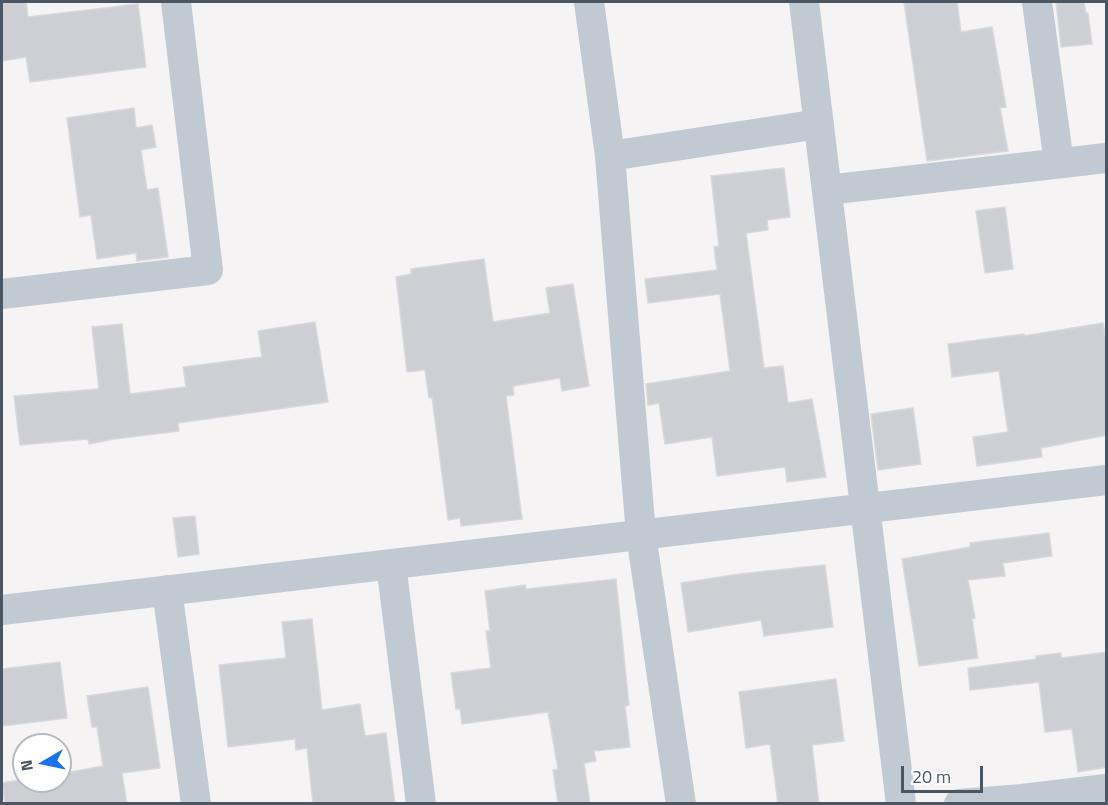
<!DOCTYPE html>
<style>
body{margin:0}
#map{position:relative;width:1108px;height:805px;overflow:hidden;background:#f5f3f3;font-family:"Titillium Web",sans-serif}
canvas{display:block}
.frame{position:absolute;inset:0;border:3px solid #4a5661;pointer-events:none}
.north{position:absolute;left:12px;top:733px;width:60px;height:60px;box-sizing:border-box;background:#fff;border:2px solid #b7bbc0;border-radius:50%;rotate:261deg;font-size:16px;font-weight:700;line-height:24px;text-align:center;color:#4a5661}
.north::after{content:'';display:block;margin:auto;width:21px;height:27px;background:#1a73e8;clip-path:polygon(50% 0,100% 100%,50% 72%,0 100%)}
.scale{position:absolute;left:901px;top:766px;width:82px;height:27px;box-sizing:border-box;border:3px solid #4a5661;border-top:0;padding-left:8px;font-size:18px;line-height:21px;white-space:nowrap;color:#4a5661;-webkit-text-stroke:4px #fff;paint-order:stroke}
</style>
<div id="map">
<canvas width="1108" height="805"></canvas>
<div class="frame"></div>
<div class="north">N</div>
<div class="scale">20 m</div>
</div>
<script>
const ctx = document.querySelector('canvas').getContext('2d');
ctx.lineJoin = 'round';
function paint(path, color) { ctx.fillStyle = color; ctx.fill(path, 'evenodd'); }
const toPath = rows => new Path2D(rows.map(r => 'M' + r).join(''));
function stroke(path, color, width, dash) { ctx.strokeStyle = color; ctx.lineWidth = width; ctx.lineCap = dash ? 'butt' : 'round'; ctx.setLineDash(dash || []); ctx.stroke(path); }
const building = toPath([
 [2,2,26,2,28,17,138,4,146,67,30,82,26,57,2,61,2,2],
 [904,2,957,2,961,32,992,27,1006,107,1000,108,1008,151,927,161,904,2],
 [1056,2,1084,2,1086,13,1088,13,1092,44,1061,47,1056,2],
 [134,108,136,128,152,125,156,147,141,150,147,190,158,188,168,257,137,261,136,253,97,259,91,215,80,217,67,118,134,108],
 [784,168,790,217,767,220,768,230,746,233,764,368,783,366,788,403,812,399,826,477,787,482,785,467,717,476,712,437,665,444,659,403,648,405,646,384,730,371,720,294,648,303,645,279,717,270,714,247,719,246,711,176,784,168],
 [1005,207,1013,269,985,273,976,211,1005,207],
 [484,259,493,322,550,313,546,288,573,284,589,386,562,391,560,378,513,386,514,395,506,396,522,519,461,526,460,518,448,520,432,397,429,398,425,370,407,372,396,277,411,274,411,269,484,259],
 [315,322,328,402,178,423,179,431,114,439,89,444,88,439,20,445,14,396,99,389,92,327,122,324,130,394,186,387,183,367,262,357,258,331,315,322],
 [1103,323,1107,345,1107,435,1041,448,1042,457,977,466,973,437,1008,432,999,371,952,377,948,344,1024,334,1024,336,1103,323],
 [913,408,921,464,878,470,871,414,913,408],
 [195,516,199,554,178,557,173,518,195,516],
 [1049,533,1052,556,1003,563,1005,576,968,580,975,618,972,619,978,658,919,666,902,559,970,547,970,543,1049,533],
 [825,565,833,627,764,636,761,620,688,632,681,583,739,574,825,565],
 [616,579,629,705,625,706,630,747,594,751,596,761,584,763,590,804,558,804,553,770,558,769,548,712,462,724,460,709,456,709,451,673,491,668,486,631,490,631,485,591,525,585,526,589,616,579],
 [312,619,322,710,360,704,365,736,386,733,395,804,313,804,307,748,296,750,295,739,228,747,219,665,286,658,282,622,312,619],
 [1107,652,1107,767,1078,772,1072,729,1045,732,1039,682,970,690,968,668,1036,659,1036,656,1061,653,1061,658,1107,652],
 [60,662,67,718,2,726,2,669,60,662],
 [836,679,844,741,812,745,819,804,778,804,770,744,746,748,739,692,836,679],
 [148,687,160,768,122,773,127,804,5,804,2,783,24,779,24,781,60,781,60,774,103,766,97,727,92,727,87,696,148,687]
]);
paint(building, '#cdcfd5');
stroke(building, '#d7d9de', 1.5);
stroke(toPath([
 [589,2,610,156,641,535,681,804],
 [804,2,901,804],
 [1037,2,1059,163],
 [610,156,819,124],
 [827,190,1106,158],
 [2,294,208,270,176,2],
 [391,564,421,804],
 [167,590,196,804],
 [2,610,1106,480],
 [959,804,1022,799,1106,789]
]), '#c1cad2', 30);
</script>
